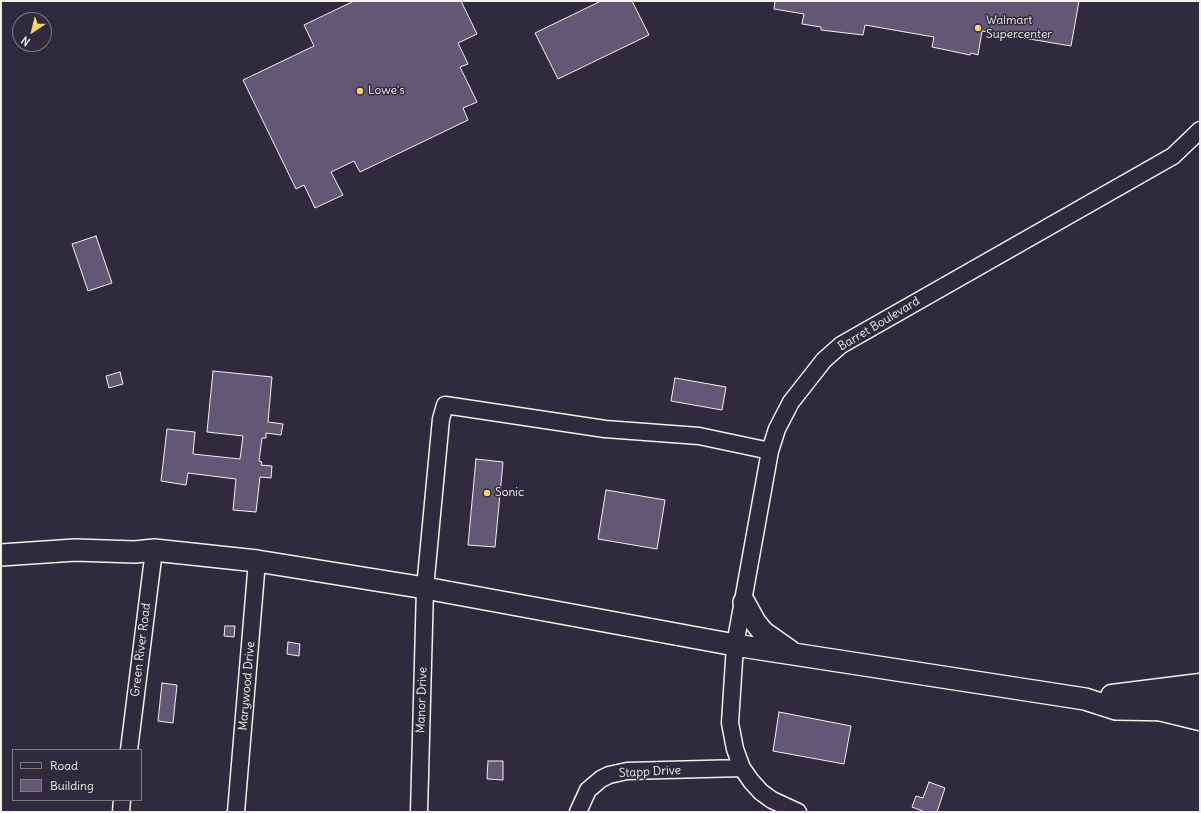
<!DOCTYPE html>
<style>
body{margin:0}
#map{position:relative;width:1201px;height:813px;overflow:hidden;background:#2f2a3d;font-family:Delius,sans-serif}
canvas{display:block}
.frame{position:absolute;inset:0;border:2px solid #f4f1e8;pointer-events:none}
.legend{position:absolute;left:12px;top:749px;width:130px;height:52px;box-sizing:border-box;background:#2f2a3d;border:1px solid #7e7a81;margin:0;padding:5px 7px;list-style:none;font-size:12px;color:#f4f1e8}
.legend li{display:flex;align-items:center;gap:8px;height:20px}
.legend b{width:20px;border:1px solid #7e7a81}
.north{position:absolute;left:12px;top:12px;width:40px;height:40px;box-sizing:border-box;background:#2f2a3d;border:1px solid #7e7a81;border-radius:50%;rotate:215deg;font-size:11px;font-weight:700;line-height:16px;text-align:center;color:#f4f1e8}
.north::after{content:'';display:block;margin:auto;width:14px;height:18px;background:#ffd166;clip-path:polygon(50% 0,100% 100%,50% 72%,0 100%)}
</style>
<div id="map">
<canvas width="1201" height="813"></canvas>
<div class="frame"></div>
<ul class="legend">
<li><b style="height:5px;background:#2f2a3d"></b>Road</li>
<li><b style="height:11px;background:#625875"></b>Building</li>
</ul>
<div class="north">N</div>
</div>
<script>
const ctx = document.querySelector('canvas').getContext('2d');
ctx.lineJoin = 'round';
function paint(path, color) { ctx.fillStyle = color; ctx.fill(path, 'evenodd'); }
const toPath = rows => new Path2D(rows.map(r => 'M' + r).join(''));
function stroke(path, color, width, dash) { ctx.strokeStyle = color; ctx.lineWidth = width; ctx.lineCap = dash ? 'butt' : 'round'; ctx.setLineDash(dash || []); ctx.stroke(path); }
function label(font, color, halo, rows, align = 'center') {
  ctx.font = font + ' Delius,sans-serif'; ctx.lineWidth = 3; ctx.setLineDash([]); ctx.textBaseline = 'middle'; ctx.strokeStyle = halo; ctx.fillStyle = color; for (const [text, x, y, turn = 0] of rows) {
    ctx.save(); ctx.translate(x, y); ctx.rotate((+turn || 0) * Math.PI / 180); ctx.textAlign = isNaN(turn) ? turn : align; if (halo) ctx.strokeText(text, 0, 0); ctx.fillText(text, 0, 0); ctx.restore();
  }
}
const building = toPath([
 [354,1,461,1,477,34,458,43,468,64,460,67,477,102,463,108,468,120,360,172,354,161,331,172,343,195,315,208,304,185,296,189,243,80,314,46,304,25,354,1],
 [601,1,632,1,649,35,558,79,535,33,601,1],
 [775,1,1079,1,1071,46,982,31,978,55,971,53,970,55,932,47,934,37,865,25,863,35,821,30,821,27,802,24,804,14,774,9,775,1],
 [96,236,112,283,88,291,72,244,96,236],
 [213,371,272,377,268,422,283,424,281,435,266,433,266,438,262,438,259,461,262,462,261,465,272,466,271,478,260,477,256,512,233,510,236,479,188,473,186,485,161,481,167,429,195,432,193,454,240,459,243,436,207,432,213,371],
 [120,372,123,384,109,388,106,376,120,372],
 [675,378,726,387,722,410,671,401,675,378],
 [476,459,503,462,495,547,468,545,476,459],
 [606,490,665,500,657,549,598,539,606,490],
 [225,626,235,626,234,637,224,636,225,626],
 [288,642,300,644,299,656,287,654,288,642],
 [162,683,177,685,173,723,158,721,162,683],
 [779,712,851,726,844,764,773,751,779,712],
 [488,761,503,761,503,780,487,779,488,761],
 [929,782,945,788,937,812,925,812,912,807,916,796,923,798,929,782]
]);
paint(building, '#625875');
stroke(building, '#f4f1e8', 1);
const minor = toPath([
 [129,750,154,550],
 [121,812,122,800],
 [236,812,257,561],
 [419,812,425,588,441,419,445,405,605,429,699,436,770,451],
 [578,812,588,790,601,779,609,775,627,771,742,768],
 [798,812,772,800,761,792,751,781,742,768,735,749,730,723,735,645,770,451,777,429,791,402,824,360,841,345,1173,156,1200,130]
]);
const major = toPath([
 [1,555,75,550,135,552,154,550,257,561,425,588,735,645,1085,699,1116,709,1176,710],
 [744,602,755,622,763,632,790,651],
 [1161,699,1200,702]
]);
const highway = toPath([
 [1112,696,1200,685],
 [1159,709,1200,719]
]);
stroke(minor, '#f4f1e8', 19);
stroke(major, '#f4f1e8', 24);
stroke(highway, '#f4f1e8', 25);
stroke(minor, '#2f2a3d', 16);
stroke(major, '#2f2a3d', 21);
stroke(highway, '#2f2a3d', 22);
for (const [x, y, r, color] of [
 [978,28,4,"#ffd166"],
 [360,91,4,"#ffd166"],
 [487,493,4,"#ffd166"]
]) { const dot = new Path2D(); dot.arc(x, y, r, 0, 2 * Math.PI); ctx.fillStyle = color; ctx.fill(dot); stroke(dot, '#2f2a3d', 1.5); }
label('12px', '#f4f1e8', '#2f2a3d', [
 ["Walmart",986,21],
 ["Supercenter",986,35],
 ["Lowe's",368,91],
 ["Sonic",495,493]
], 'left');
label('12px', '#f4f1e8', '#2f2a3d', [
 ["Barret Boulevard",879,324,-31],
 ["Green River Road",141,650,-83],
 ["Marywood Drive",247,686,-85],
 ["Manor Drive",422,700,-88],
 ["Stapp Drive",650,772,-3]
]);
</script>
